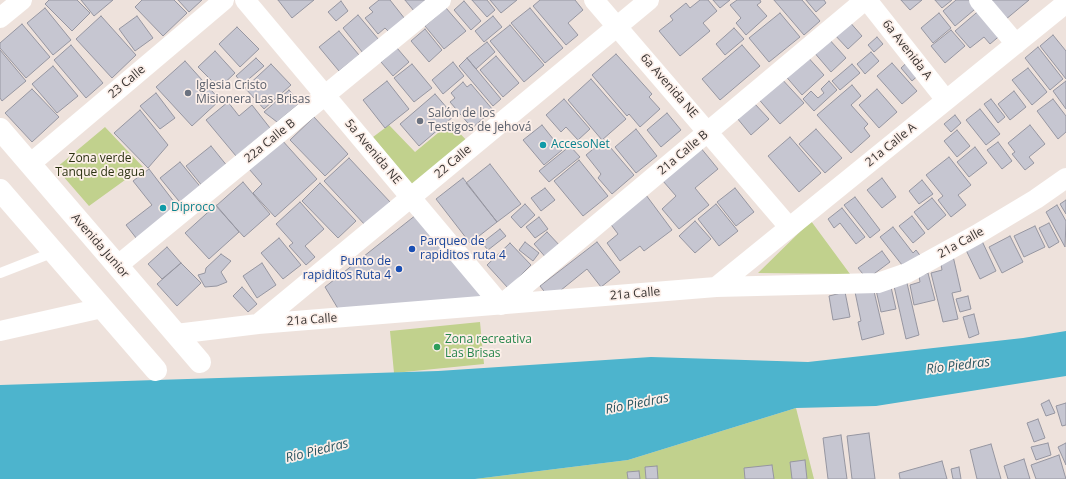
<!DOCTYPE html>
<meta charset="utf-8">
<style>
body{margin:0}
canvas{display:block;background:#eee2dc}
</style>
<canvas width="1066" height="479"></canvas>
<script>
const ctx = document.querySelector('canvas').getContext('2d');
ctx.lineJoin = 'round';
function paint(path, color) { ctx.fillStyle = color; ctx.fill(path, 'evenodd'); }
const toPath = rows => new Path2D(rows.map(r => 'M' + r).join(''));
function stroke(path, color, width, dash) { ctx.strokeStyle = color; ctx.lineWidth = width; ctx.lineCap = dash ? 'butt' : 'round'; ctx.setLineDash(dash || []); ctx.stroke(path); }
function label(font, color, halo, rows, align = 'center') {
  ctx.font = font + ' "Open Sans",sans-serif'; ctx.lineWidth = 3.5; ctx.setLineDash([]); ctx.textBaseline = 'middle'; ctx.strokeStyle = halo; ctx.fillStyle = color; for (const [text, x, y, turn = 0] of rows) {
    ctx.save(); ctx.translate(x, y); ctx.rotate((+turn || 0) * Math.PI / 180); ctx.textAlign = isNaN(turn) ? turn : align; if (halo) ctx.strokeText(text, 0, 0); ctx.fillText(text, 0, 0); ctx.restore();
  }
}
paint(toPath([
 [450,123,470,144,416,189,373,137,389,125,415,152],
 [105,127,143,167,89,206,56,168],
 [811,221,850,274,758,273],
 [480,322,484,364,394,373,390,331],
 [796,408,814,479,475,479,628,460]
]), '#c1d18d');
paint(toPath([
 [1066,331,1066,376,876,406,796,408,628,460,475,479,0,479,0,385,438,371,651,357,808,362,1023,338]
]), '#4db4cd');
const building = toPath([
 [49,0,77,0,90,13,72,31,45,4,49,0],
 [81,0,113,0,94,16,81,0],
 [142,0,174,0,187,13,163,36,135,7,142,0],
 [178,0,202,0,189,12,178,0],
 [278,0,314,0,292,18,278,0],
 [379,0,390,0,405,19,389,32,385,28,378,34,365,18,373,12,369,8,379,0],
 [405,0,427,0,414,11,405,0],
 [472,0,487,0,495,10,487,17,472,0],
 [490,0,517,0,501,13,490,0],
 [540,0,575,0,583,10,568,23,578,35,566,45,533,6,540,0],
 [700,0,708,0,717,11,703,23,710,31,680,56,659,31,673,20,670,16,686,3,690,8,700,0],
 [713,0,730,0,720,8,713,0],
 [737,0,760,0,761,2,757,5,767,16,746,35,736,23,741,18,730,5,737,0],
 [774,0,802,0,820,21,804,35,774,0],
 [806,0,824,0,826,3,816,12,806,0],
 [901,0,922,0,910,10,901,0],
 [935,0,952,0,942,8,935,0],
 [956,0,975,0,980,5,955,26,943,11,956,0],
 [993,0,1029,0,1005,20,991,2,993,0],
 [341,1,348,11,336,21,328,12,341,1],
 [464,1,481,21,471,30,454,10,464,1],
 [45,8,71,40,53,55,27,23,45,8],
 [446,8,466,31,444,49,425,26,446,8],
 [530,8,563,48,545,63,511,23,530,8],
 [982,8,1003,33,990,44,984,37,970,48,955,31,982,8],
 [780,13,800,37,769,62,749,38,780,13],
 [939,13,951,28,933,43,921,28,939,13],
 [358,15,379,40,363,53,343,28,358,15],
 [101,16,136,55,112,78,76,39,101,16],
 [137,16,153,38,135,51,119,29,137,16],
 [493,16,502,27,484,42,475,31,493,16],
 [848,20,862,36,848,49,833,33,848,20],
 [22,24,50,57,26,78,0,48,0,43,22,24],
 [510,25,544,65,524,82,490,41,510,25],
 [237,27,259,49,240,67,219,44,237,27],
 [734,28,744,39,725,55,716,44,734,28],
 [425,29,442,50,429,62,411,41,425,29],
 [951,30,965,46,945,63,931,46,951,30],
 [339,31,359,55,339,71,319,47,339,31],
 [1053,35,1066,51,1066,79,1040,46,1053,35],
 [877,37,883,44,874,52,868,45,877,37],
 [828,38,846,58,831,72,813,51,828,38],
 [487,42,495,52,476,69,467,58,487,42],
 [71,45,103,83,86,98,54,60,71,45],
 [742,45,760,66,720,100,702,79,742,45],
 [1038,47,1063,79,1050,90,1025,58,1038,47],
 [397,48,409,62,393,76,381,62,397,48],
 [0,50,26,81,2,101,0,98,0,50],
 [215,51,235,73,219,88,198,67,215,51],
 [871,52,879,61,865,74,857,64,871,52],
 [616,54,652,94,649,97,660,109,640,127,629,114,627,116,592,75,616,54],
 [805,54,824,75,802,95,783,73,805,54],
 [496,56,519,83,503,97,480,70,496,56],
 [913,57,924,70,912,81,901,68,913,57],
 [256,58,264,66,243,84,236,76,256,58],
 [467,58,501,99,493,106,459,66,467,58],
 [185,61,220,100,192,126,156,87,185,61],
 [453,62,464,76,443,94,432,80,453,62],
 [892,63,917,91,902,104,877,76,892,63],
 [271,64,291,85,264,109,245,88,271,64],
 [412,64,432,88,414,102,394,78,412,64],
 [852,64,860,73,840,90,832,81,852,64],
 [53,66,78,96,57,113,32,84,53,66],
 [1028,68,1047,92,1032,105,1012,80,1028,68],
 [779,76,804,103,780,124,756,96,779,76],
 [591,79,626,119,602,140,568,100,591,79],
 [387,81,409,109,385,128,363,100,387,81],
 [829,81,837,90,814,111,803,99,811,91,818,98,824,93,821,89,829,81],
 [1066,81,1066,109,1053,91,1066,81],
 [463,82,467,87,471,84,493,110,472,128,450,102,455,98,451,93,463,82],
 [852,85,861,96,851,105,868,124,864,128,870,136,851,153,817,115,852,85],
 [32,89,59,117,32,142,5,113,32,89],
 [877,89,897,112,879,128,859,105,877,89],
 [289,90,300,103,277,122,264,112,289,90],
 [1014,91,1026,107,1010,120,998,104,1014,91],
 [156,93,175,118,160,129,140,106,156,93],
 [435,94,454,116,419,146,400,124,435,94],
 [564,99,590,129,578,140,566,127,561,132,546,115,564,99],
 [991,99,1005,117,998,123,984,104,991,99],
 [1053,99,1066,116,1066,132,1058,139,1037,111,1053,99],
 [228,102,239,116,252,105,270,128,236,156,206,120,228,102],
 [754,103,769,119,751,135,737,118,754,103],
 [980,109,1000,134,986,145,966,120,980,109],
 [140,110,168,145,148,168,114,133,140,110],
 [667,113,681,130,661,147,647,130,667,113],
 [955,115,961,123,951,132,944,124,955,115],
 [314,117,348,154,325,176,290,140,314,117],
 [542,125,562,150,544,165,523,140,542,125],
 [1030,125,1045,144,1029,157,1034,163,1025,170,1012,154,1015,152,1008,143,1030,125],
 [636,129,657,156,636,173,615,147,636,129],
 [816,129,842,158,825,173,799,144,816,129],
 [957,130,970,146,957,157,944,141,957,130],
 [790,137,821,173,799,192,768,156,790,137],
 [281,139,317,179,275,217,253,193,262,184,249,169,281,139],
 [604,140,634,175,612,194,598,178,601,174,586,155,604,140],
 [998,142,1012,161,1002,169,987,150,998,142],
 [211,146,228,167,203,187,186,166,211,146],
 [570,146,580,157,549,182,539,171,570,146],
 [700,147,718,169,695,188,709,205,679,229,662,209,676,196,663,181,700,147],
 [975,147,987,163,969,177,957,162,975,147],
 [949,157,971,185,958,195,966,205,951,217,938,200,943,196,926,175,949,157],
 [349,158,391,203,366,226,324,181,349,158],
 [579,160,608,196,583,216,554,181,579,160],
 [180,162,203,190,183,206,160,178,180,162],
 [490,164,521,204,497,222,466,183,490,164],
 [149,169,181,211,140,243,126,225,152,205,133,181,149,169],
 [463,178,497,222,470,243,436,199,463,178],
 [882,178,896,197,882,208,867,190,882,178],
 [922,180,933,194,919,204,909,191,922,180],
 [243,182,270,214,244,237,216,206,243,182],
 [320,183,356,221,338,238,302,201,320,183],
 [545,188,555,200,541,211,531,198,545,188],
 [735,188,754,212,736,226,717,202,735,188],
 [646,195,672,230,644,251,640,246,620,261,607,243,618,234,609,222,646,195],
 [855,197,880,230,870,238,844,205,855,197],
 [932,198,946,215,928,230,914,212,932,198],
 [1066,200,1066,214,1060,204,1066,200],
 [300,202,324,229,305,246,315,257,306,265,289,246,293,243,276,224,300,202],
 [525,204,535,215,521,228,511,217,525,204],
 [716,204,738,231,719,246,698,219,716,204],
 [216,205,239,232,209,259,185,233,216,205],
 [1057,205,1066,221,1065,247,1046,212,1057,205],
 [842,208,865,237,856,244,840,223,834,228,828,219,842,208],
 [421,211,493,301,340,312,325,287,421,211],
 [912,216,925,233,913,243,899,226,912,216],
 [539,217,548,229,535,238,526,227,539,217],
 [695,221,711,239,695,253,679,236,695,221],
 [1049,223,1059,242,1049,248,1039,228,1049,223],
 [1035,226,1045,247,1024,257,1014,236,1035,226],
 [893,227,913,253,916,250,922,258,906,270,880,237,893,227],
 [500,229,506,236,488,250,482,243,500,229],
 [547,232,562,248,548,260,534,244,547,232],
 [1010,236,1023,262,1002,273,989,247,1010,236],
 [279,238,301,265,283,279,261,253,279,238],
 [982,241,996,271,980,279,965,248,982,241],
 [525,242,539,253,533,261,519,250,525,242],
 [597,242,620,272,601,287,587,269,550,299,540,286,597,242],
 [510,243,531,265,508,288,487,265,510,243],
 [167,247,181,263,162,279,148,264,167,247],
 [882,251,890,262,867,279,858,268,882,251],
 [221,254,231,261,221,272,227,282,217,286,205,287,198,275,205,273,206,268,221,254],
 [953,256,961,291,952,293,958,319,943,322,931,273,942,270,940,259,953,256],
 [181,263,201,283,177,306,157,284,181,263],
 [262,263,276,285,257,298,243,276,262,263],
 [928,273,935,300,914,305,910,285,920,282,919,276,928,273],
 [907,283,919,335,906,339,894,286,907,283],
 [242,287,257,304,248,312,233,296,242,287],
 [873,287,884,334,862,340,858,322,861,321,855,292,873,287],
 [891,287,896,309,881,312,876,290,891,287],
 [845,292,850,317,833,320,829,296,845,292],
 [968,296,971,309,960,312,956,299,968,296],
 [974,314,979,334,969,338,963,317,974,314],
 [1049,400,1055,413,1046,416,1041,404,1049,400],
 [1066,403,1066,425,1062,426,1056,406,1066,403],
 [1038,419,1045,438,1034,442,1027,423,1038,419],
 [869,433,875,479,852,479,847,436,869,433],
 [841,435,847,479,828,479,823,438,841,435],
 [1048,443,1051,455,1036,460,1031,447,1048,443],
 [1066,443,1066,465,1058,447,1066,443],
 [991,444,1001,479,977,479,970,450,991,444],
 [1059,455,1066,479,1036,479,1031,465,1059,455],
 [1024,459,1030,479,1008,479,1004,466,1024,459],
 [805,460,807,479,792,479,790,462,805,460],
 [942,461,947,479,900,479,899,473,942,461],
 [772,465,774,479,745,479,744,468,772,465],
 [657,466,658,479,646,479,645,467,657,466],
 [959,467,961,479,953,479,951,469,959,467],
 [639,471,640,479,628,479,627,472,639,471]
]);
paint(building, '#c6c6d1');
stroke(building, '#9696a1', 1);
stroke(toPath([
 [0,273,54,252]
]), '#fff', 10);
stroke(toPath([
 [245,0,501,305,865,0],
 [594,0,789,227],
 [867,0,946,100],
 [979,0,1016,44],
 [0,18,22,0],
 [30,164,224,0],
 [117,266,441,0],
 [716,287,1066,3],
 [258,324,649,0],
 [0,331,102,308],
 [176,334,258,324,716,287,878,283,907,273,976,235,1036,199,1066,178]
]), '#fff', 20);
stroke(toPath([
 [0,129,200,362],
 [0,190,156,370]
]), '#fff', 22);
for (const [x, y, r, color] of [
 [188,93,4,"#6b7280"],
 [420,121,4,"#6b7280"],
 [543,145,4,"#0f9aa8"],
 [163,208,4,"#0f9aa8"],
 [412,249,4,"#1a4fb4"],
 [399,269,4,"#1a4fb4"],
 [437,347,4,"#2e9e5b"]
]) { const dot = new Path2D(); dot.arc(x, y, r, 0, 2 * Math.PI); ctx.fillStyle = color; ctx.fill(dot); stroke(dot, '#fcefe9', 1.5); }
label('12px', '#383331', '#fcefe9', [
 ["6a Avenida A",907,50,52],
 ["23 Calle",127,82,-40],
 ["6a Avenida NE",669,86,49],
 ["22a Calle B",270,141,-39],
 ["21a Calle A",891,145,-39],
 ["5a Avenida NE",373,152,50],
 ["21a Calle B",683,153,-40],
 ["22 Calle",453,162,-40],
 ["21a Calle",961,243,-29],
 ["Avenida Junior",100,246,49],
 ["21a Calle",635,294,-5],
 ["21a Calle",312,320,-4]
]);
label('12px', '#5b616d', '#fcefe9', [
 ["Iglesia Cristo",196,86],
 ["Misionera Las Brisas",196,100],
 ["Salón de los",428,114],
 ["Testigos de Jehová",428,128]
], 'left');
label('12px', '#0d838f', '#fcefe9', [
 ["AccesoNet",551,145],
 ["Diproco",171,208]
], 'left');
label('12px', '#2c3312', '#fcefe9', [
 ["Zona verde",100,159],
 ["Tanque de agua",100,173]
]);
label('12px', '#164399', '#fcefe9', [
 ["Parqueo de",420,242],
 ["rapiditos ruta 4",420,256],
 ["Punto de",391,262,"right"],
 ["rapiditos Ruta 4",391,276,"right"]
], 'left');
label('12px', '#27864d', '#fcefe9', [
 ["Zona recreativa",445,340],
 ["Las Brisas",445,354]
], 'left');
label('italic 13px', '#2a5662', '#fcefe9', [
 ["Río Piedras",958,366,-7],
 ["Río Piedras",637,404,-11],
 ["Río Piedras",317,451,-14]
]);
</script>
